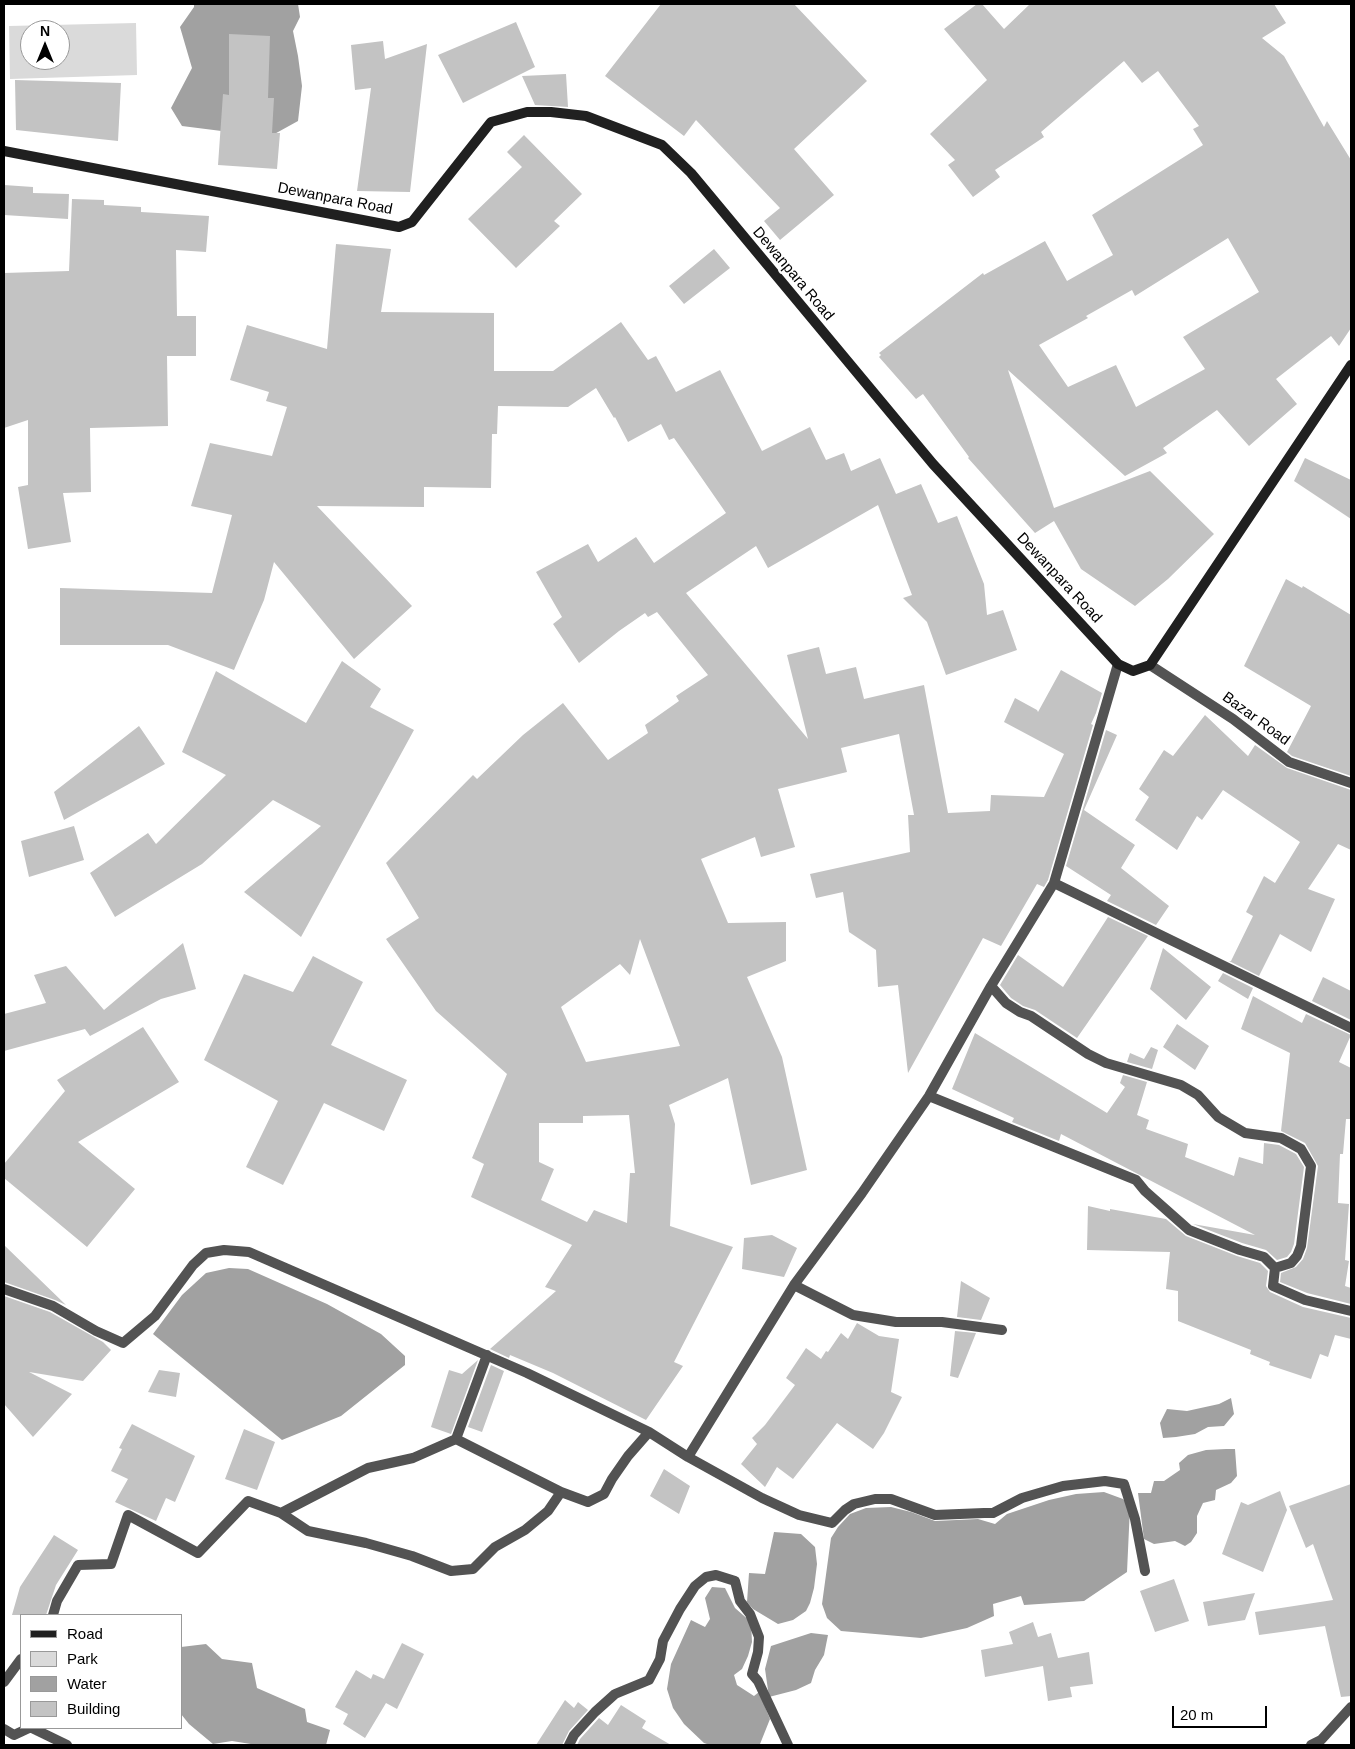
<!DOCTYPE html>
<style>
body{margin:0}
#map{position:relative;width:1355px;height:1749px;overflow:hidden;background:#fff;font-family:Arial,sans-serif}
canvas{display:block}
.frame{position:absolute;inset:0;border:5px solid #000;pointer-events:none}
.legend{position:absolute;left:20px;top:1614px;width:162px;height:115px;box-sizing:border-box;background:#fff;border:1px solid #999;margin:0;padding:6px 9px;list-style:none;font-size:15px;color:#000}
.legend li{display:flex;align-items:center;gap:10px;height:25px}
.legend b{width:25px;border:1px solid #999}
.north{position:absolute;left:20px;top:20px;width:50px;height:50px;box-sizing:border-box;background:#fff;border:1px solid #999;border-radius:50%;rotate:0deg;font-size:14px;font-weight:700;line-height:20px;text-align:center;color:#000}
.north::after{content:'';display:block;margin:auto;width:18px;height:22px;background:#000;clip-path:polygon(50% 0,100% 100%,50% 72%,0 100%)}
.scale{position:absolute;left:1172px;top:1706px;width:95px;height:22px;box-sizing:border-box;border:2px solid #000;border-top:0;padding-left:6px;font-size:15px;line-height:18px;white-space:nowrap;color:#000;-webkit-text-stroke:4px #fff;paint-order:stroke}
</style>
<div id="map">
<canvas width="1355" height="1749"></canvas>
<div class="frame"></div>
<ul class="legend">
<li><b style="height:6px;background:#202020"></b>Road</li>
<li><b style="height:14px;background:#dadada"></b>Park</li>
<li><b style="height:14px;background:#a1a1a1"></b>Water</li>
<li><b style="height:14px;background:#c3c3c3"></b>Building</li>
</ul>
<div class="north">N</div>
<div class="scale">20 m</div>
</div>
<script>
const ctx = document.querySelector('canvas').getContext('2d');
ctx.lineJoin = 'round';
function paint(path, color) { ctx.fillStyle = color; ctx.fill(path, 'evenodd'); }
const toPath = rows => new Path2D(rows.map(r => 'M' + r).join(''));
function stroke(path, color, width, dash) { ctx.strokeStyle = color; ctx.lineWidth = width; ctx.lineCap = dash ? 'butt' : 'round'; ctx.setLineDash(dash || []); ctx.stroke(path); }
function label(font, color, halo, rows, align = 'center') {
  ctx.font = font + ' Arial,sans-serif'; ctx.lineWidth = 4.5; ctx.setLineDash([]); ctx.textBaseline = 'middle'; ctx.strokeStyle = halo; ctx.fillStyle = color; for (const [text, x, y, turn = 0] of rows) {
    ctx.save(); ctx.translate(x, y); ctx.rotate((+turn || 0) * Math.PI / 180); ctx.textAlign = isNaN(turn) ? turn : align; if (halo) ctx.strokeText(text, 0, 0); ctx.fillText(text, 0, 0); ctx.restore();
  }
}
paint(toPath([
 [136,23,137,75,10,79,9,26],
 [30,30,60,30,60,60,30,60]
]), '#dadada');
paint(toPath([
 [194,4,298,4,300,17,293,31,298,56,302,86,298,121,269,137,182,126,171,108,192,68,180,27,194,7],
 [229,1268,248,1269,327,1304,381,1334,405,1356,405,1365,341,1416,282,1440,153,1334,182,1295,206,1273],
 [1231,1398,1234,1414,1224,1426,1208,1427,1195,1434,1176,1437,1163,1438,1160,1423,1167,1409,1187,1411,1219,1404],
 [1226,1449,1235,1449,1237,1476,1231,1483,1216,1490,1215,1500,1203,1503,1197,1516,1197,1533,1191,1542,1185,1546,1175,1541,1154,1544,1144,1539,1138,1493,1151,1493,1154,1481,1164,1481,1180,1470,1179,1463,1188,1455,1206,1450],
 [1104,1492,1123,1499,1130,1507,1127,1572,1084,1601,1024,1605,1021,1596,993,1604,994,1616,967,1628,921,1638,841,1631,827,1618,822,1604,831,1538,838,1527,850,1514,866,1508,891,1507,911,1512,935,1521,978,1519,995,1524,1007,1514,1049,1500,1076,1494],
 [774,1532,801,1534,815,1547,817,1564,814,1588,810,1603,806,1611,793,1620,778,1624,753,1609,747,1602,749,1573,765,1574],
 [712,1587,725,1588,735,1608,751,1622,752,1642,748,1656,742,1669,734,1675,737,1685,754,1696,759,1692,770,1719,760,1744,710,1745,704,1743,684,1724,673,1708,667,1689,671,1664,691,1620,705,1627,710,1619,705,1598],
 [811,1633,828,1635,824,1655,815,1670,811,1683,796,1690,769,1697,765,1669,771,1646],
 [206,1644,222,1659,252,1663,257,1688,305,1709,307,1722,330,1730,326,1745,257,1745,232,1741,213,1744,189,1724,181,1714,181,1647]
]), '#a1a1a1');
paint(toPath([
 [661,4,794,4,867,81,794,149,834,195,780,240,764,221,780,208,696,120,684,136,605,76],
 [977,4,982,4,1004,29,1030,4,1274,4,1286,23,1262,38,1284,56,1324,127,1327,121,1351,160,1351,328,1339,346,1331,336,1276,379,1297,404,1249,446,1217,410,1163,448,1167,453,1125,476,1008,370,1054,508,1150,471,1214,534,1168,579,1135,606,1081,569,1054,521,1035,533,968,458,969,457,923,394,916,399,879,357,881,355,879,353,983,273,984,275,1045,241,1067,281,1113,255,1092,215,1203,145,1193,129,1199,126,1158,71,1142,83,1124,61,1041,132,1044,137,995,170,1000,177,973,197,948,165,955,160,930,134,987,80,944,29],
 [1228,238,1259,292,1183,337,1205,369,1136,407,1116,365,1068,387,1039,345,1088,318,1086,316,1132,290,1135,296],
 [516,22,535,67,463,103,438,55],
 [229,34,270,36,268,98,274,98,272,133,280,133,277,169,218,165,223,94,229,95],
 [383,41,385,59,427,44,410,192,357,191,371,88,355,90,351,45],
 [566,74,568,107,535,105,522,76],
 [15,80,121,83,118,141,16,130],
 [524,135,582,194,554,221,560,226,516,268,468,219,522,167,507,152],
 [4,185,33,187,33,193,69,194,68,219,4,215],
 [72,199,104,200,104,205,141,207,141,212,209,216,206,252,176,250,177,316,196,316,196,356,167,356,168,426,90,428,91,492,63,493,71,542,28,549,18,487,28,485,28,420,4,428,4,273,69,271],
 [336,244,391,249,381,312,494,313,494,371,553,371,621,322,648,360,656,356,676,392,720,370,762,451,810,427,826,460,844,453,851,471,880,458,896,494,921,484,938,523,957,516,984,584,987,615,1003,610,1017,650,946,675,927,622,903,598,912,595,878,505,768,568,756,546,686,593,808,739,787,655,819,647,826,674,856,667,864,699,924,685,948,813,990,811,991,795,1044,797,1064,754,1004,722,1015,698,1037,710,1038,712,1061,670,1102,693,1096,713,1091,724,1093,725,1048,880,1044,887,1037,884,1001,946,983,938,908,1073,898,985,878,987,876,950,849,932,843,892,816,898,810,874,910,852,908,815,914,815,899,734,841,748,847,772,778,789,795,847,761,857,755,837,701,859,728,923,786,922,786,961,747,977,782,1057,807,1170,751,1185,728,1078,669,1105,675,1124,670,1226,733,1247,674,1362,683,1366,646,1420,553,1373,510,1355,509,1358,490,1349,556,1291,545,1287,572,1245,471,1197,484,1164,472,1158,507,1074,436,1011,386,939,419,918,386,863,473,775,477,779,523,735,563,703,608,760,648,733,645,725,679,701,676,696,708,675,657,612,648,617,645,613,619,631,579,663,553,624,562,617,536,572,588,544,598,562,636,537,654,563,726,513,674,438,669,440,661,424,628,442,615,417,614,418,596,388,568,407,498,406,497,434,492,434,491,488,424,487,424,507,317,506,412,606,354,659,274,562,264,600,234,670,168,645,60,645,60,588,212,593,232,515,191,506,210,443,272,456,287,407,266,401,269,392,230,380,247,325,327,349],
 [640,939,680,1046,586,1062,561,1007,620,964,630,975],
 [629,1115,635,1173,630,1173,627,1223,594,1210,587,1222,541,1200,554,1169,539,1162,539,1123,583,1123,583,1116],
 [714,249,730,268,684,304,669,286],
 [1305,458,1351,480,1351,519,1294,481],
 [1286,579,1302,588,1303,586,1351,615,1351,776,1292,756,1287,752,1311,706,1244,666],
 [342,661,381,689,370,707,414,730,301,937,244,892,321,826,273,800,202,864,115,917,90,873,148,833,156,844,226,775,182,752,216,671,306,723],
 [1205,715,1248,756,1255,745,1287,768,1351,790,1351,850,1338,844,1308,889,1335,899,1311,952,1280,934,1259,976,1229,961,1231,961,1253,916,1246,912,1264,876,1275,883,1300,842,1223,790,1202,820,1197,816,1177,850,1135,820,1149,797,1139,789,1164,750,1173,756],
 [139,726,165,764,64,820,54,792],
 [1106,730,1117,735,1084,810,1135,845,1121,868,1169,906,1156,925,1107,901,1111,895,1066,866],
 [74,826,84,860,29,877,21,841],
 [1108,917,1148,936,1077,1038,1035,1010,1023,1006,1011,998,1000,985,1018,955,1063,987],
 [183,943,196,989,161,999,90,1036,85,1029,4,1051,4,1014,46,1003,34,975,66,966,104,1010],
 [1163,948,1211,987,1186,1020,1150,989],
 [313,956,363,982,331,1045,407,1080,384,1131,324,1103,283,1185,246,1167,278,1101,204,1060,244,974,293,992],
 [1223,973,1253,988,1248,999,1218,981],
 [1323,977,1351,991,1351,1020,1312,1001],
 [1253,996,1302,1023,1306,1014,1351,1035,1339,1062,1351,1068,1351,1119,1346,1119,1343,1154,1340,1154,1338,1203,1349,1204,1345,1260,1349,1261,1345,1286,1351,1288,1351,1304,1307,1293,1280,1282,1281,1273,1296,1267,1303,1259,1307,1248,1318,1166,1305,1143,1281,1131,1290,1053,1241,1029],
 [1177,1024,1209,1046,1195,1070,1163,1047],
 [143,1027,179,1082,78,1142,135,1189,87,1247,4,1178,4,1164,65,1091,57,1080],
 [975,1033,1107,1113,1125,1087,1120,1083,1123,1075,1147,1082,1137,1115,1149,1120,1146,1129,1188,1144,1185,1157,1234,1176,1239,1157,1263,1164,1264,1143,1279,1145,1296,1154,1304,1167,1294,1244,1291,1252,1287,1257,1277,1260,1266,1250,1242,1243,1193,1224,1255,1235,1061,1134,1059,1141,1012,1122,1014,1118,952,1089],
 [1151,1047,1158,1050,1152,1069,1127,1062,1130,1053,1144,1059],
 [1088,1206,1110,1211,1110,1209,1166,1219,1186,1236,1237,1256,1260,1263,1268,1271,1266,1286,1270,1292,1303,1307,1351,1318,1351,1339,1335,1335,1328,1357,1320,1354,1311,1379,1269,1365,1270,1362,1250,1354,1251,1350,1178,1321,1178,1291,1166,1289,1170,1252,1087,1250],
 [772,1235,797,1248,784,1277,742,1269,744,1238],
 [4,1245,66,1305,55,1300,4,1282],
 [961,1281,990,1298,981,1320,957,1317],
 [4,1296,50,1312,103,1342,111,1350,83,1381,29,1372,72,1394,33,1437,4,1404],
 [857,1323,879,1336,899,1339,891,1392,902,1397,884,1433,873,1449,837,1423,793,1479,777,1467,765,1487,741,1464,757,1444,752,1438,765,1425,795,1385,786,1378,806,1348,821,1359,826,1351,828,1352,841,1333,848,1339],
 [955,1331,976,1333,958,1378,950,1376],
 [478,1360,451,1434,431,1427,449,1370,462,1374],
 [491,1365,504,1371,482,1432,468,1427],
 [159,1370,180,1373,176,1397,148,1392],
 [132,1424,195,1456,175,1502,166,1498,156,1521,115,1502,128,1479,111,1471,122,1449,119,1448],
 [244,1429,275,1442,257,1490,225,1479],
 [664,1469,690,1486,679,1514,650,1496],
 [1351,1484,1351,1696,1341,1697,1325,1626,1259,1635,1255,1612,1333,1600,1313,1544,1306,1548,1289,1506],
 [1280,1491,1287,1510,1263,1572,1222,1554,1241,1502,1248,1505],
 [54,1535,78,1550,56,1585,46,1615,12,1615,20,1587],
 [1174,1579,1189,1621,1155,1632,1140,1591],
 [1255,1593,1245,1620,1208,1626,1203,1602],
 [1033,1622,1038,1637,1051,1633,1058,1658,1089,1652,1093,1684,1070,1687,1072,1697,1048,1701,1043,1666,985,1677,981,1650,1013,1644,1009,1632],
 [402,1643,424,1654,397,1709,386,1703,365,1738,343,1724,348,1714,335,1707,356,1670,371,1679,373,1674,384,1679],
 [565,1700,574,1708,578,1702,588,1710,569,1731,562,1745,536,1745],
 [621,1705,646,1721,642,1728,671,1745,577,1745,580,1739,599,1718,608,1725]
]), '#c3c3c3');
stroke(toPath([
 [1150,665,1233,719,1289,762,1351,783],
 [1054,883,1351,1028],
 [991,986,1006,1003,1020,1012,1031,1016,1088,1054,1106,1063,1181,1085,1198,1095,1218,1117,1245,1133,1281,1138,1301,1149,1311,1166,1301,1246,1297,1256,1291,1263,1275,1268],
 [929,1096,1136,1180,1145,1191,1189,1230,1240,1250,1264,1257,1275,1268,1273,1286,1305,1300,1351,1311],
 [794,1285,853,1315,896,1322,942,1322,1002,1330],
 [4,1289,53,1306,96,1331,123,1343,155,1316,193,1265,206,1253,224,1250,249,1252,527,1373,649,1432],
 [456,1439,487,1355],
 [688,1457,762,1498,799,1515,832,1523,845,1510,854,1504,875,1499,891,1499,935,1515,984,1513,993,1513,1022,1498,1063,1486,1105,1481,1124,1484,1135,1519,1145,1571],
 [281,1513,368,1468,413,1458,456,1439,561,1492],
 [53,1615,57,1601,78,1565,111,1564,128,1515,198,1553,248,1501,281,1513,308,1531,366,1543,412,1556,451,1571,473,1569,495,1547,525,1530,548,1511,561,1492,588,1502,604,1494,612,1479,628,1456,649,1432,688,1457,794,1285,862,1193,929,1096,991,986,1054,883,1118,664],
 [4,1682,21,1659],
 [32,1728,67,1745],
 [4,1729,14,1735,29,1728],
 [569,1745,574,1735,595,1712,615,1694,649,1680,660,1659,663,1641,680,1609,695,1586,706,1577,716,1575,735,1581,740,1601,750,1614,759,1637,758,1652,752,1674,758,1681,788,1745],
 [1311,1745,1321,1740,1351,1707]
]), '#535353', 10);
stroke(toPath([
 [4,151,399,227,412,222,491,122,527,112,551,112,586,116,662,145,691,173,933,464,1118,664,1133,671,1150,665,1351,365]
]), '#202020', 10);
label('15px', '#000', '#fff', [
 ["Dewanpara Road",335,199,11],
 ["Dewanpara Road",793,274,50],
 ["Dewanpara Road",1059,578,47],
 ["Bazar Road",1256,719,36]
]);
</script>
